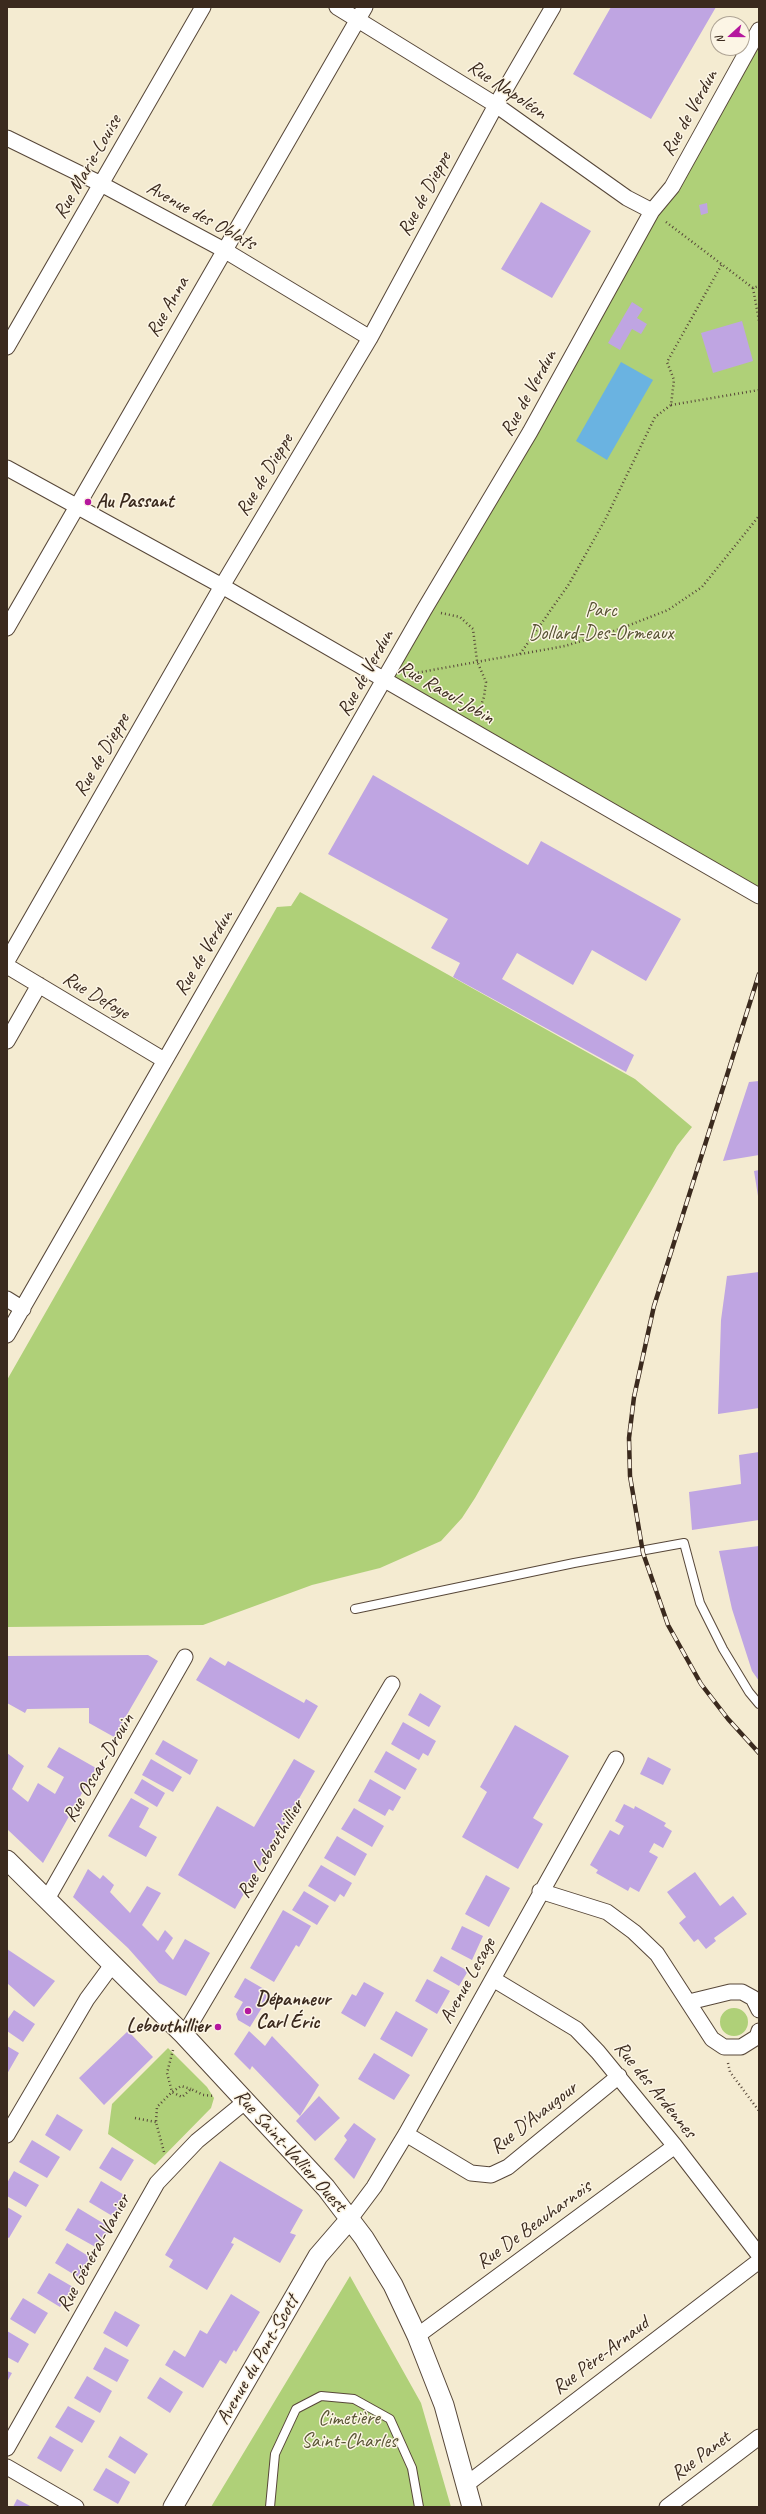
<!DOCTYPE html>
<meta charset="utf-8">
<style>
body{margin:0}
#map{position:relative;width:766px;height:2514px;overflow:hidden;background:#f4ebd1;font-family:Caveat,sans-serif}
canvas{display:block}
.frame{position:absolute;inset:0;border:8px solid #3b2a1e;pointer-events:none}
.north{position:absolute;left:710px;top:16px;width:40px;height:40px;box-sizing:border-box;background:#fcf5e5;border:1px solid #afa495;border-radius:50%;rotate:249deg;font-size:11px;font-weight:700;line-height:16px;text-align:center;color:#3b2a1e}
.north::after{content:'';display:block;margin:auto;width:14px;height:18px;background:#b5179e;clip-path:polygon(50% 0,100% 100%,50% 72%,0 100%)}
</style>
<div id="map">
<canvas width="766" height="2514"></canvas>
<div class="frame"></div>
<div class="north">N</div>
</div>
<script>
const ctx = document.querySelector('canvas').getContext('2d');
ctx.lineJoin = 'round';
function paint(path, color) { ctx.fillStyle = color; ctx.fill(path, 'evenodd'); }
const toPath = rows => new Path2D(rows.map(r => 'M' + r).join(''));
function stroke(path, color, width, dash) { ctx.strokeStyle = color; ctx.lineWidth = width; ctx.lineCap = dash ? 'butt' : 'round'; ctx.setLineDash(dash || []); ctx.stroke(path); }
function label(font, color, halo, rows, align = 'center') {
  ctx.font = font + ' Caveat,sans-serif'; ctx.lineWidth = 3; ctx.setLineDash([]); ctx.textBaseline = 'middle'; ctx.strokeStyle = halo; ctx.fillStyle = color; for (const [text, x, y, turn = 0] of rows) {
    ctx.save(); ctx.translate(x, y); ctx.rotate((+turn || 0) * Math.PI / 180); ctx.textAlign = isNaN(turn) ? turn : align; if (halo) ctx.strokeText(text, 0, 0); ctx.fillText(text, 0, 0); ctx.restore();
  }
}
paint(toPath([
 [759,30,759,896,384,682],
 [300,892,635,1079,692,1127,677,1146,475,1498,462,1518,441,1541,380,1568,312,1585,203,1625,7,1627,7,1380,277,907,291,906],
 '720 2022a14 14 0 1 1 28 0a14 14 0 1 1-28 0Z',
 [168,2048,207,2087,214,2098,211,2108,155,2165,108,2134,112,2104],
 [350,2276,421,2403,451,2507,211,2507]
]), '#afd078');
paint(toPath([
 [621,362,653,380,607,460,576,441]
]), '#6ab3e1');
paint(toPath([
 [611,7,716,7,651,119,573,74],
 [541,202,591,231,552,298,501,269],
 [707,203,708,213,701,215,699,205],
 [632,302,643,309,637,318,647,324,641,334,632,329,620,350,608,343],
 [742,321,753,361,713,373,701,333],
 [373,775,528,865,541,841,681,919,646,981,592,950,573,985,517,953,502,979,634,1055,626,1072,453,977,460,963,431,948,448,919,328,854],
 [759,1081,759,1155,723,1161,749,1082],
 [759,1170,759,1196,758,1196,754,1171],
 [759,1272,759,1408,718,1414,721,1320,727,1276],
 [759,1452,759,1520,692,1530,689,1492,741,1484,739,1455],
 [759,1546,759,1681,752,1671,732,1609,719,1551],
 [148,1655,158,1661,114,1737,89,1723,89,1708,27,1709,25,1713,7,1703,7,1656],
 [210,1657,225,1666,228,1661,304,1703,306,1699,318,1706,299,1739,196,1680],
 [420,1693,441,1706,429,1727,408,1715],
 [403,1722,436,1741,428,1756,423,1753,419,1760,391,1744],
 [515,1725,569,1756,533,1818,543,1824,518,1869,462,1837,487,1792,480,1787],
 [163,1740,198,1760,190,1775,155,1754],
 [59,1747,96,1768,43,1863,7,1829,7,1753,24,1766,12,1789,28,1802,38,1783,55,1794,64,1777,47,1767],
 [386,1751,417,1769,405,1790,374,1772],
 [648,1757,671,1769,663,1785,640,1774],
 [151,1759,182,1777,173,1792,142,1775],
 [294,1759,315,1771,235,1909,178,1875,217,1806,254,1827],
 [142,1779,165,1793,157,1807,134,1793],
 [370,1779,401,1797,393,1811,389,1809,385,1816,358,1801],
 [131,1798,149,1808,139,1827,157,1837,146,1857,108,1836],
 [624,1804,634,1809,635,1806,666,1823,664,1826,672,1831,663,1848,654,1843,649,1852,658,1857,639,1892,630,1887,628,1891,596,1873,598,1870,590,1865,610,1830,619,1835,624,1826,615,1821],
 [354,1808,384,1826,372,1847,341,1829],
 [337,1836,367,1854,355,1876,324,1858],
 [321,1865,352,1883,344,1897,340,1894,335,1902,308,1886],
 [88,1869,100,1879,103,1875,114,1885,110,1892,130,1913,147,1886,161,1893,142,1925,158,1941,165,1930,173,1938,165,1951,173,1960,185,1939,210,1953,186,1996,159,1983,128,1948,73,1897],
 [695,1872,720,1906,733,1896,747,1914,714,1938,716,1941,706,1949,698,1939,694,1942,679,1923,686,1917,667,1892],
 [486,1875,510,1888,489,1927,465,1914],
 [304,1891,329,1906,317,1925,292,1910],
 [283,1910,311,1926,299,1947,296,1945,274,1982,250,1968],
 [462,1926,483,1936,472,1960,451,1949],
 [7,1949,55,1981,34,2007,7,1983],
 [441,1956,468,1971,459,1986,433,1971],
 [245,1978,271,1993,250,2027,238,2020,236,2014,243,2002,234,1997],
 [427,1979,450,1991,437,2014,415,2001],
 [364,1982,384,1993,365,2027,341,2013,352,1994,356,1996],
 [14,2010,35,2024,23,2042,7,2031,7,2020],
 [396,2011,428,2029,412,2057,380,2039],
 [128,2031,153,2057,104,2105,79,2078],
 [249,2031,265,2046,272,2036,319,2085,300,2116,252,2066,250,2070,234,2054],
 [7,2046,19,2053,7,2074],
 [374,2053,410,2075,394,2100,358,2079],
 [319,2096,340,2118,315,2141,296,2121],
 [57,2114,83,2130,70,2151,45,2135],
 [354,2123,376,2139,354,2179,334,2159,347,2140,344,2136],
 [32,2140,60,2157,47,2178,19,2162],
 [112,2147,134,2160,121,2181,99,2168],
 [220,2161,303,2210,290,2233,296,2235,280,2263,234,2237,231,2243,234,2244,207,2290,169,2267,173,2260,165,2255],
 [14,2171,39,2185,26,2207,7,2196,7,2183],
 [101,2181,126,2196,114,2217,89,2202],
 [7,2207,22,2216,9,2238,7,2237],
 [78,2208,111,2228,99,2249,65,2230],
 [67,2243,90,2257,78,2277,55,2263],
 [49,2273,73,2287,60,2307,37,2293],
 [231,2294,260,2312,236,2352,234,2350,226,2364,220,2360,203,2388,165,2365,174,2350,185,2357,200,2330,207,2334],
 [23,2298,48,2313,35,2334,10,2319],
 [115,2311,140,2325,127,2347,103,2333],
 [7,2331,29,2344,18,2363,7,2357],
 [105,2347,129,2360,117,2382,93,2369],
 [7,2371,12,2373,7,2382],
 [87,2376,112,2391,100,2413,74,2398],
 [160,2377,183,2392,170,2413,147,2398],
 [68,2406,95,2421,82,2443,55,2427],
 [50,2436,74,2450,61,2472,37,2458],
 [120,2436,148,2454,135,2474,108,2457],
 [106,2468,130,2482,118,2504,93,2490],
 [17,2499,32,2507,13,2507]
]), '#bfa5e2');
const service = toPath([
 [355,1609,574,1563,684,1543,700,1603,723,1649,749,1692,759,1704],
 [270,2507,275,2454,296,2409,321,2396,354,2399,390,2419,412,2468,419,2507]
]);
const minor = toPath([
 [337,7,496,105,627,198,652,211],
 [7,138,101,184,224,250,370,338],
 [7,347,203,7],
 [7,468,222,586,759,896],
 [7,628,365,7],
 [7,961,222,586,370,338,496,105,553,7],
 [7,966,164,1060],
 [7,1041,39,985],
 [7,1299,23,1309],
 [7,1335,424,610,530,432,652,211,672,187,759,30],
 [540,1891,607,1912,634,1932,657,1954,712,2039,724,2047,741,2047,757,2037,759,2031],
 [47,1899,185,1657],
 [493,1979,576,2029,598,2052,675,2146,759,2255],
 [689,2002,730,1992,742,1992,753,1998,759,2010],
 [184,2035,392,1684],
 [406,2134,471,2173,491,2175,508,2167,619,2076],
 [7,2135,87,1999,112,1965],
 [350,2219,374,2187,406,2134,616,1759],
 [417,2336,675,2146],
 [7,2448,157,2183,197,2141,246,2101],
 [7,2467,76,2507],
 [467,2484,759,2261],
 [667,2507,759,2437]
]);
const tertiary = toPath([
 [7,1860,184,2035,326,2188,364,2238,393,2285,417,2336,444,2405,472,2507],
 [173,2507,318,2256,350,2219]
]);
stroke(service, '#574739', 10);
stroke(minor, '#574739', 17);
stroke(tertiary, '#574739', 21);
stroke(toPath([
 [666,222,753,288,759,286],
 [753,288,759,321],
 [671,405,759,390],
 [441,613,460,617,473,629,477,661,486,682,484,697,478,714],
 [520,654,569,584,606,518,655,417,671,405,674,380,667,362,722,264],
 [410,674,565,646,617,630,668,610,702,587,759,516],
 [173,2050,167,2073,172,2092,181,2086,191,2089],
 [728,2063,730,2072,759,2111],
 [135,2118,156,2122],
 [164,2152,156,2122,157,2107,172,2092,182,2097,191,2089,203,2095,214,2096]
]), '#574739', 2.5, [1, 3]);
stroke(service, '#fff', 8);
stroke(minor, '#fff', 15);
stroke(tertiary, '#fff', 19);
const rail = toPath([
 [759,974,654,1306,634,1397,629,1438,630,1476,643,1553,668,1625,701,1684,728,1719,759,1753]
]);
stroke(rail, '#3b2a1e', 4.5);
stroke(rail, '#fcf5e5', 3, [9]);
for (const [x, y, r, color] of [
 [88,502,4,"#b5179e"],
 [248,2011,4,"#b5179e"],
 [218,2027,4,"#b5179e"]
]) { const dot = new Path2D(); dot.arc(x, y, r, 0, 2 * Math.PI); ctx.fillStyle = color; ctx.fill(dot); stroke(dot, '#fcf5e5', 1.5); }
label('20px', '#3b2a1e', '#fcf5e5', [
 ["Rue Napoléon",507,90,34],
 ["Rue de Verdun",690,113,-61],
 ["Rue Marie-Louise",88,167,-60],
 ["Rue de Dieppe",425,194,-62],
 ["Avenue des Oblats",201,216,29],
 ["Rue Anna",168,307,-60],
 ["Rue de Verdun",529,393,-61],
 ["Rue de Dieppe",265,475,-59],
 ["Rue de Verdun",366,673,-61],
 ["Rue Raoul-Jobin",446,693,30],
 ["Rue de Dieppe",102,755,-60],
 ["Rue de Verdun",204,953,-59],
 ["Rue Defoye",96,996,31],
 ["Rue Oscar-Drouin",99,1768,-60],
 ["Rue Lebouthillier",271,1849,-59],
 ["Avenue Lesage",468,1981,-61],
 ["Rue des Ardennes",655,2090,51],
 ["Rue D'Avaugour",534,2118,-38],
 ["Rue Saint-Vallier Ouest",290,2151,48],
 ["Rue De Beauharnois",534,2225,-36],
 ["Rue Général-Vanier",94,2253,-61],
 ["Rue Père-Arnaud",601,2356,-37],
 ["Avenue du Pont-Scott",258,2360,-60],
 ["Rue Panet",701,2456,-37]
]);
label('bold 20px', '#3b2a1e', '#fcf5e5', [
 ["Au Passant",96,502],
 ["Dépanneur",256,2000],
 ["Carl Éric",256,2023],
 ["Lebouthillier",210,2027,"right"]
], 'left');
label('20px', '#585434', '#fcf5e5', [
 ["Parc",601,611],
 ["Dollard-Des-Ormeaux",601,634],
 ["Cimetière",349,2419],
 ["Saint-Charles",349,2442]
]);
</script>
